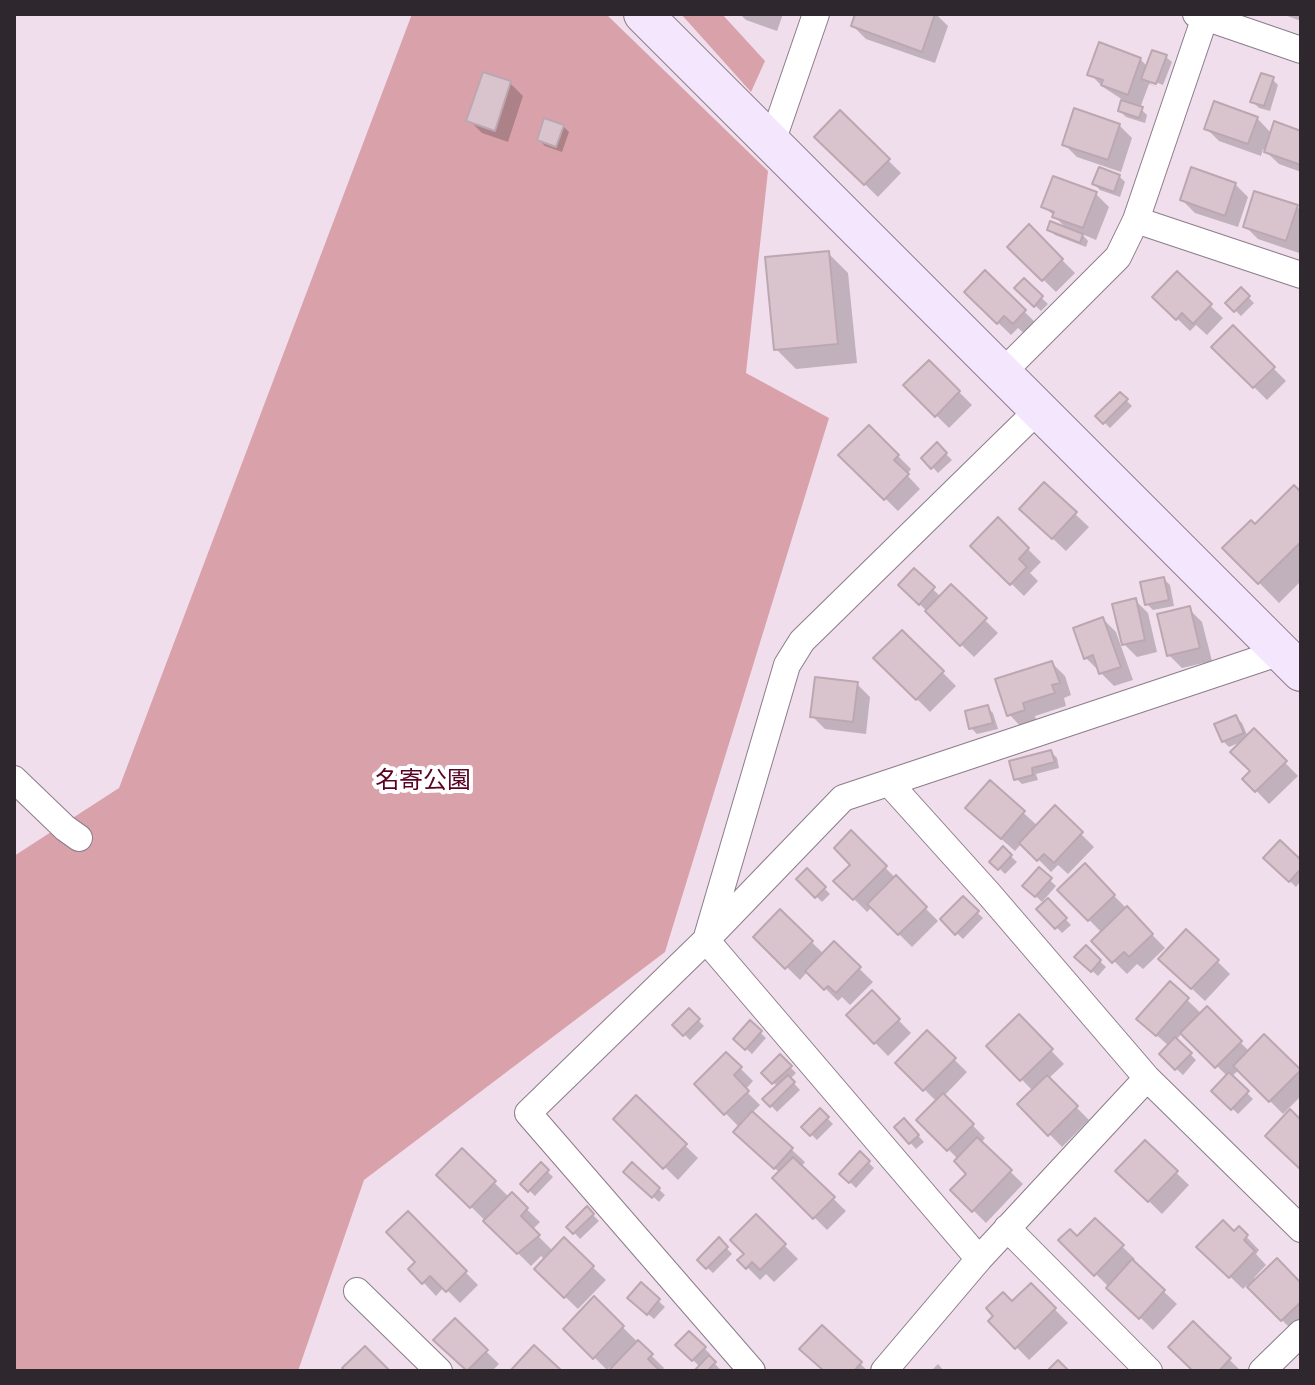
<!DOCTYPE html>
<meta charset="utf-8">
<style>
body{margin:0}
#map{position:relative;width:1315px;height:1385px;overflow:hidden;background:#f0deed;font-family:"Public Sans",sans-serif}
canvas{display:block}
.frame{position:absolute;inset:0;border:16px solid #2e272d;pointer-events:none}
</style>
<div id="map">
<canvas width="1315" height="1385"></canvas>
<div class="frame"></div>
</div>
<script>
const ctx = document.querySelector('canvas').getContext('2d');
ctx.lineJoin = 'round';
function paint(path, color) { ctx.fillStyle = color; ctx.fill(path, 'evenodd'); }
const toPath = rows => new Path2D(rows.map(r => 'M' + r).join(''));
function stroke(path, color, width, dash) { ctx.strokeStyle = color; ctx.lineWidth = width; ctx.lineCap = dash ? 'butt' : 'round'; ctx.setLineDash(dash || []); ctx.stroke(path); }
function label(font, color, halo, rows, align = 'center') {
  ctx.font = font + ' "Public Sans","Noto Sans JP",sans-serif'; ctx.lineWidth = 8; ctx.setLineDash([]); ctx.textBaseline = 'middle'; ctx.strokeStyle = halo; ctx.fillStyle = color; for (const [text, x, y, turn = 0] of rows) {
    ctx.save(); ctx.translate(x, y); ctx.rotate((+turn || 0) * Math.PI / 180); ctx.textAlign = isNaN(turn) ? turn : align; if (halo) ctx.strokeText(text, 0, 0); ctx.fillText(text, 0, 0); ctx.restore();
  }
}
paint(toPath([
 [412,14,606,14,768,171,746,373,829,418,665,952,364,1180,298,1371,14,1371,14,856,119,788],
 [681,14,722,14,765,61,751,92]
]), '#d9a2ab');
paint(toPath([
 [740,14,783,14,777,31,746,20],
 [857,14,936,14,948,26,935,63,866,39,853,26],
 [1282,14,1301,14,1301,21],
 [1166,57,1172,62,1163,85,1150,80,1150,84,1162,89,1149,84,1140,108,1147,115,1145,123,1126,117,1120,111,1123,100,1103,87,1090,74,1140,59,1148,67],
 [484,74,510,83,523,96,508,142,482,133,469,120],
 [1272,79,1278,85,1270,111,1259,108,1253,102],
 [840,113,901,173,878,197,817,137],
 [1257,118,1272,134,1301,133,1301,172,1279,164,1263,149,1261,156,1219,141,1206,128],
 [1119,125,1132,138,1121,172,1077,157,1064,144],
 [563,126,569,132,562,152,545,146,539,140],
 [1119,176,1125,182,1120,197,1100,190,1094,184],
 [1235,184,1248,197,1238,227,1195,213,1182,200],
 [1096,194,1109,207,1096,240,1082,234,1088,241,1086,247,1055,235,1049,229,1068,230,1044,206],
 [1297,207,1301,211,1299,253,1258,239,1245,226],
 [1029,227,1075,273,1056,292,1010,247],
 [829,254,848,273,857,363,796,369,776,349],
 [985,273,1038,325,1027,336,1018,328,1011,335,966,292],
 [1177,274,1223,318,1207,335,1196,325,1190,331,1155,297],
 [1024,281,1048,304,1041,311,1017,288],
 [1241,290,1254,303,1241,316,1228,303],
 [1233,328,1286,381,1267,400,1214,347],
 [929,362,972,405,949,428,906,385],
 [1120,394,1132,406,1110,428,1098,416],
 [869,427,911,469,907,475,920,489,898,511,841,455],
 [937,445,952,460,938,473,924,458],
 [1044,485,1089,527,1066,551,1035,522],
 [1301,495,1301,581,1279,603,1225,548],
 [998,520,1041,562,1030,573,1038,581,1024,596,973,546],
 [914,571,941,597,951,587,998,633,974,657,900,585],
 [1164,579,1170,585,1174,606,1153,610,1147,604],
 [1135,600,1148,613,1157,652,1137,657,1124,644],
 [1189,609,1202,622,1212,661,1182,668,1169,655],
 [1103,619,1116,632,1133,680,1114,686,1085,657],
 [902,632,956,686,930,712,876,658],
 [1052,663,1065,676,1071,695,1064,698,1066,706,1035,716,1037,723,1022,728,1009,714],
 [857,684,870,697,866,734,825,729,812,716],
 [987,707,993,713,998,729,977,734,971,728],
 [1236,717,1242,723,1248,737,1254,731,1298,776,1269,804,1245,779,1252,771,1243,741,1229,747,1223,741],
 [1051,752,1057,758,1059,768,1036,774,1038,780,1022,784,1016,778],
 [990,783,1038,826,1055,808,1094,847,1068,874,1058,865,1051,872,1022,843,1015,851,981,821],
 [851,833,938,921,912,947,872,907,867,912,836,881,853,865],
 [1003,849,1017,862,1005,874,992,861],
 [1266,858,1301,863,1301,881,1296,887],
 [1085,866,1165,948,1143,969,1137,964,1127,974,1094,941,1102,933,1060,890],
 [1039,870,1056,886,1042,902,1025,886],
 [807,871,830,894,822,902,799,879],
 [963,899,983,918,963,939,942,919],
 [1048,901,1071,925,1062,933,1039,909],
 [780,912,824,954,834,944,873,982,850,1005,842,997,838,1001,808,971,800,980,756,937],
 [1086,948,1106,967,1098,976,1077,957],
 [1217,961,1230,974,1205,1001,1174,972],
 [1170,984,1202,1014,1207,1009,1250,1052,1264,1037,1301,1073,1301,1096,1283,1114,1239,1070,1231,1077,1253,1099,1238,1114,1214,1091,1228,1077,1183,1032,1176,1040,1196,1060,1183,1075,1161,1054,1169,1046,1152,1031],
 [872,993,911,1033,888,1056,849,1016],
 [689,1011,704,1026,690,1040,675,1025],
 [1019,1017,1064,1064,1048,1079,1089,1120,1062,1147,1020,1104,1033,1091,989,1046],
 [750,1023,766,1038,752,1054,736,1039],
 [927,1033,967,1072,944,1096,985,1138,981,1143,1023,1184,986,1223,953,1190,969,1174,958,1159,919,1120,937,1102,898,1063],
 [726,1054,753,1081,745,1090,760,1105,752,1113,805,1162,801,1167,846,1211,827,1230,775,1178,780,1173,749,1144,740,1128,697,1084],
 [780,1057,796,1073,790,1079,800,1090,777,1112,765,1099,778,1087,764,1073],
 [636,1098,698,1158,678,1180,616,1119],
 [820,1111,833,1124,817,1140,804,1127],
 [904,1120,924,1142,916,1149,896,1127],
 [1145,1143,1189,1185,1162,1214,1118,1171],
 [462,1151,509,1197,512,1195,540,1222,532,1230,553,1251,564,1240,606,1280,578,1309,536,1269,545,1260,541,1256,531,1266,439,1175],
 [860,1154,874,1168,856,1188,842,1174],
 [632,1164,665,1195,659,1202,626,1171],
 [541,1165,553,1177,535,1196,523,1184],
 [587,1209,599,1221,580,1239,569,1227],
 [408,1214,478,1285,460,1303,444,1287,436,1296,411,1269,418,1262],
 [756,1217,798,1259,774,1282,766,1274,760,1280,740,1260,746,1254],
 [1095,1220,1135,1259,1132,1262,1177,1304,1153,1330,1061,1240,1077,1239],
 [1239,1229,1259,1250,1256,1254,1266,1265,1254,1278,1256,1281,1301,1285,1301,1327,1295,1333,1247,1285,1243,1289,1199,1247],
 [719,1240,732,1254,713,1273,699,1260],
 [641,1285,665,1307,654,1319,636,1304],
 [1031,1285,1068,1323,1029,1360,991,1321],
 [594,1299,664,1368,661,1371,615,1371,610,1367,607,1370,566,1329],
 [455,1321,499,1364,492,1371,467,1371,436,1340],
 [1193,1324,1241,1371,1195,1371],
 [822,1328,868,1371,825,1371],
 [689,1333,710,1354,708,1357,720,1369,718,1371,697,1371,700,1367,678,1345],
 [938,1364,944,1371,931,1371]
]), '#0003');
const building = toPath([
 [855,14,935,14,922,52,851,26,855,14],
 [1099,42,1141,58,1128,95,1101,85,1103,80,1087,75,1099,42],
 [1152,50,1167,55,1156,84,1141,79,1152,50],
 [483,72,511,81,495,131,466,121,483,72],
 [1261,73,1274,77,1264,106,1250,102,1261,73],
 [1121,100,1143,107,1139,118,1118,111,1121,100],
 [1214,101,1258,117,1248,144,1204,129,1214,101],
 [1074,108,1120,124,1108,160,1062,145,1074,108],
 [840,110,890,159,864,185,814,137,840,110],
 [544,118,564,125,556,147,537,140,544,118],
 [1274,121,1301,131,1301,165,1264,152,1274,121],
 [1099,167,1120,175,1114,192,1092,184,1099,167],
 [1191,167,1236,183,1225,216,1180,200,1191,167],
 [1053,176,1097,192,1083,228,1052,217,1054,212,1041,207,1053,176],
 [1254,191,1298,205,1286,241,1243,227,1254,191],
 [1050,221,1083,234,1080,243,1047,230,1050,221],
 [1029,224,1063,259,1042,281,1007,247,1029,224],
 [829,251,838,344,774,350,765,257,829,251],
 [985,270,1026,310,1013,324,1004,316,997,324,964,292,985,270],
 [1177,271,1212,304,1193,324,1182,313,1176,320,1152,297,1177,271],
 [1024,278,1043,296,1034,307,1014,288,1024,278],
 [1241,287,1250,296,1234,312,1225,303,1241,287],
 [1233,325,1275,367,1253,388,1211,347,1233,325],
 [929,360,960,391,935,417,903,385,929,360],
 [1120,392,1128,399,1103,424,1095,416,1120,392],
 [869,425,899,455,894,460,909,474,884,500,838,455,869,425],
 [937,442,947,453,931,469,921,458,937,442],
 [1044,482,1077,512,1052,539,1019,509,1044,482],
 [1294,485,1301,492,1301,542,1258,584,1222,548,1251,520,1255,524,1294,485],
 [998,517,1029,548,1019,559,1027,567,1010,585,970,546,998,517],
 [914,568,935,587,919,605,898,585,914,568],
 [1164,577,1169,600,1145,605,1140,582,1164,577],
 [951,584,987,618,960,646,925,611,951,584],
 [1136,598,1145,640,1122,645,1112,604,1136,598],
 [1190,606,1200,648,1167,656,1157,614,1190,606],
 [1103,617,1121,667,1099,674,1093,655,1084,659,1073,628,1103,617],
 [902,630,944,671,916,700,873,658,902,630],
 [1052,661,1060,683,1052,685,1055,693,1023,703,1025,710,1007,716,995,679,1052,661],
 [815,677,858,682,853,722,810,717,815,677],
 [988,705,993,723,969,729,965,711,988,705],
 [1236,715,1244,733,1222,742,1214,724,1236,715],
 [1254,728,1287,761,1255,792,1242,779,1250,771,1230,752,1254,728],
 [1051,750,1055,762,1032,768,1033,775,1014,780,1009,761,1051,750],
 [990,780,1025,811,1001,839,965,808,990,780],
 [1055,805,1083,832,1054,863,1044,854,1037,861,1019,843,1055,805],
 [851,830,887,866,853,900,833,881,850,865,834,848,851,830],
 [1280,840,1301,860,1301,869,1289,882,1263,858,1280,840],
 [1003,846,1012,855,998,870,989,862,1003,846],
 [1085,863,1115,895,1088,921,1057,890,1085,863],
 [1039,867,1052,878,1035,897,1022,886,1039,867],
 [807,868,826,887,815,898,796,879,807,868],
 [896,875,927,907,898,935,867,904,896,875],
 [963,896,979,911,955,935,940,919,963,896],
 [1048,898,1067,918,1055,929,1036,909,1048,898],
 [1127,906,1153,934,1129,957,1124,952,1112,963,1091,941,1127,906],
 [780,909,813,941,785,969,753,937,780,909],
 [1186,929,1219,960,1191,989,1158,959,1186,929],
 [834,941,861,967,836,993,828,986,824,990,805,971,834,941],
 [1086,945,1101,960,1091,972,1074,957,1086,945],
 [1170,981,1189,998,1156,1036,1136,1019,1170,981],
 [872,990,900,1019,874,1044,846,1015,872,990],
 [1207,1006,1242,1041,1215,1068,1180,1033,1207,1006],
 [689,1008,700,1019,683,1036,672,1025,689,1008],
 [1019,1014,1053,1049,1020,1081,986,1046,1019,1014],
 [750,1020,762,1031,745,1050,733,1039,750,1020],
 [927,1030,956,1058,923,1091,895,1063,927,1030],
 [1264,1034,1301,1070,1269,1102,1233,1066,1264,1034],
 [1175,1037,1192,1053,1175,1070,1159,1054,1175,1037],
 [726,1052,742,1067,734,1075,749,1091,724,1115,694,1084,726,1052],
 [780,1054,792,1066,772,1084,761,1073,780,1054],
 [1229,1072,1249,1091,1231,1110,1211,1091,1229,1072],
 [788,1075,795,1082,770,1107,762,1099,788,1075],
 [1047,1075,1078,1106,1048,1136,1017,1104,1047,1075],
 [943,1093,974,1124,947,1151,916,1120,943,1093],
 [636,1095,687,1144,663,1169,613,1119,636,1095],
 [820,1108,829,1117,810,1136,801,1127,820,1108],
 [1290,1109,1301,1120,1300,1169,1265,1136,1290,1109],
 [752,1111,793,1148,774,1169,733,1132,752,1111],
 [904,1118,919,1135,909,1144,894,1127,904,1118],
 [977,1137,1012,1170,972,1212,950,1190,966,1174,954,1161,977,1137],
 [1145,1140,1178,1171,1148,1202,1115,1171,1145,1140],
 [462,1148,496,1181,470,1208,436,1175,462,1148],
 [860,1151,870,1161,849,1183,839,1174,860,1151],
 [793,1157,835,1197,813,1219,772,1178,793,1157],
 [541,1162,549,1170,528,1192,520,1184,541,1162],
 [632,1162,660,1188,652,1198,623,1172,632,1162],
 [512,1192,528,1208,521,1216,540,1235,517,1254,483,1221,512,1192],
 [587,1206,594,1214,573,1234,566,1227,587,1206],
 [408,1211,467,1271,446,1292,430,1276,422,1284,408,1269,415,1262,386,1232,408,1211],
 [756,1214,786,1244,760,1270,752,1262,746,1269,737,1260,744,1254,730,1240,756,1214],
 [1095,1218,1124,1245,1094,1276,1058,1240,1070,1229,1077,1236,1095,1218],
 [1223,1220,1234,1231,1239,1226,1248,1235,1244,1240,1255,1251,1229,1278,1196,1247,1223,1220],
 [564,1237,594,1266,564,1298,534,1269,564,1237],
 [719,1237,728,1247,706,1269,697,1260,719,1237],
 [1277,1258,1301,1283,1301,1302,1281,1321,1247,1287,1277,1258],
 [1132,1259,1165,1290,1139,1319,1106,1288,1132,1259],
 [641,1282,660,1299,647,1315,627,1298,641,1282],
 [1031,1283,1056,1308,1015,1349,988,1321,993,1316,986,1308,1003,1292,1012,1301,1031,1283],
 [594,1296,624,1326,593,1359,563,1329,594,1296],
 [455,1318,488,1350,467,1371,433,1340,455,1318],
 [1193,1321,1231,1358,1219,1371,1193,1371,1168,1347,1193,1321],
 [822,1325,862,1362,854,1371,824,1371,799,1349,822,1325],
 [689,1331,706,1347,692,1361,675,1345,689,1331],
 [638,1340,653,1354,648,1359,660,1371,612,1371,610,1369,638,1340],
 [534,1345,562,1371,510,1371,534,1345],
 [365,1346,390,1371,346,1371,342,1368,365,1346],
 [709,1355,716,1362,707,1371,694,1371,709,1355],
 [1058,1360,1069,1371,1047,1371,1058,1360]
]);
paint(building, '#d9c3cd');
stroke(building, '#bca7b0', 2);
const street = toPath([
 [1196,14,1301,50],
 [772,142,816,14],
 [1136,220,1301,275],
 [1002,373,1118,257,1136,220,1206,14],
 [14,779,65,828,79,838],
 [889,783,989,894,1147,1078,1301,1229],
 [707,937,787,665,802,641,1039,409],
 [706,940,979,1259],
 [1007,1228,1149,1371],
 [357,1291,439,1371],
 [752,1371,528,1113,706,940,843,798,1281,652],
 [884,1371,979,1259,1147,1078],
 [1262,1371,1301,1333]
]);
const secondary = toPath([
 [643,14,1301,672]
]);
stroke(street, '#8c7c8a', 28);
stroke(secondary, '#8c7c8a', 40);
stroke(street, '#fff', 26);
stroke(secondary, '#f4e7fd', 38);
label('24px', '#590222', '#fff', [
 ["名寄公園",423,781]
]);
</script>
